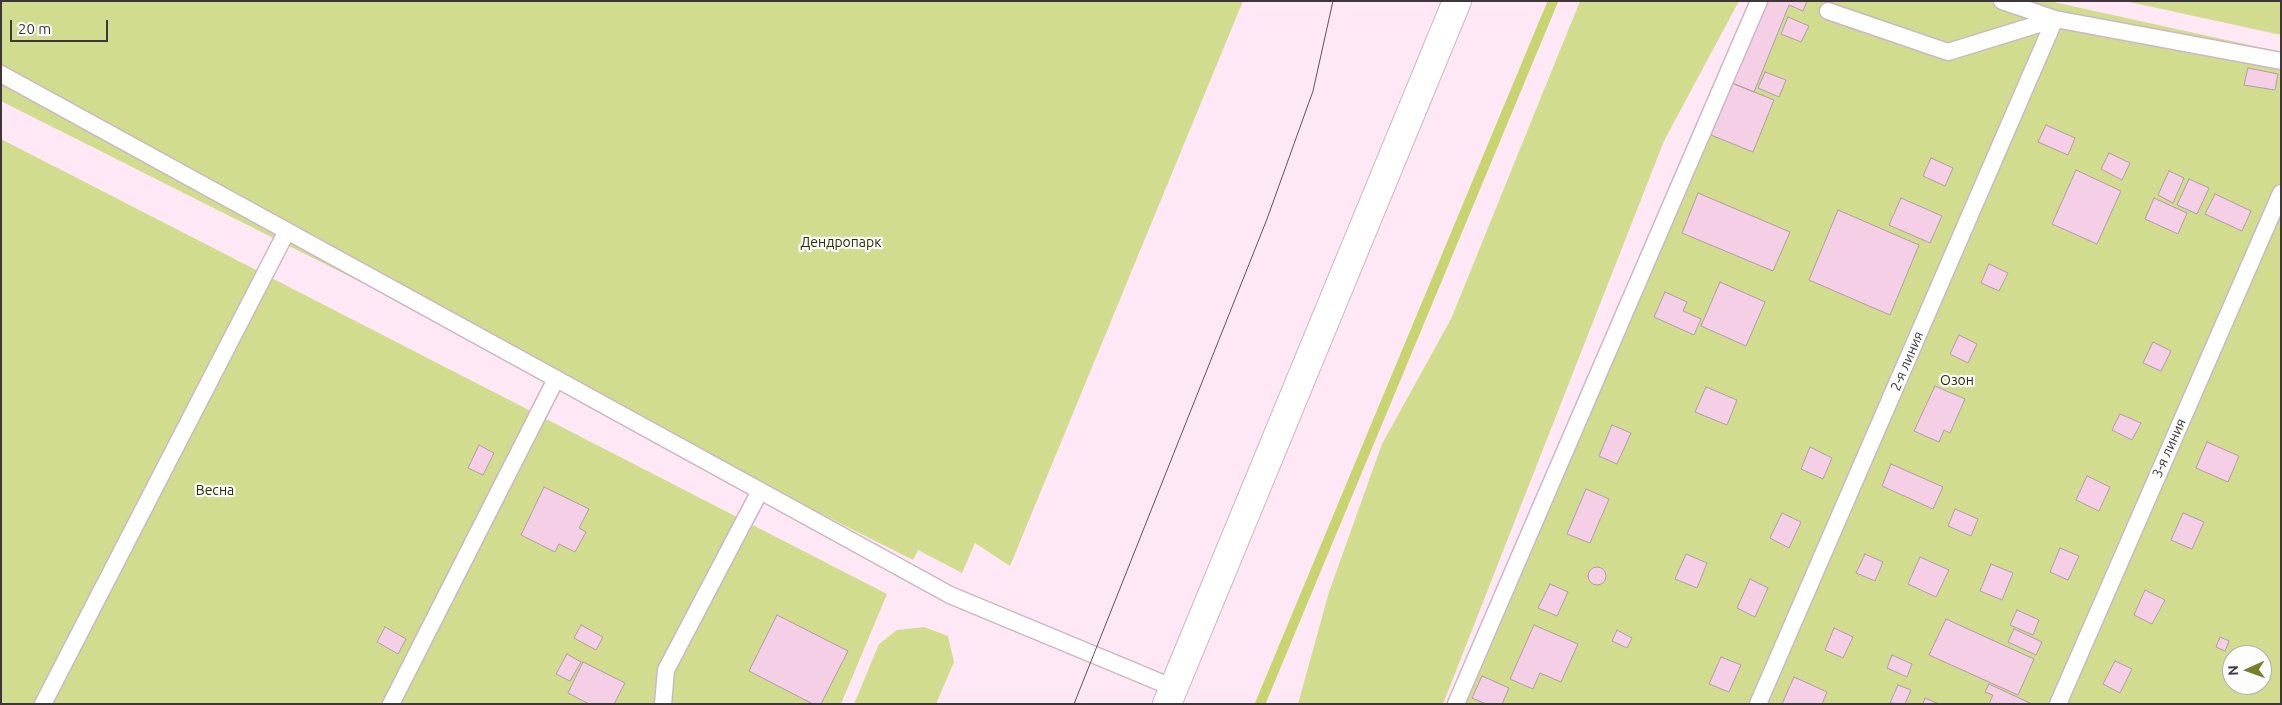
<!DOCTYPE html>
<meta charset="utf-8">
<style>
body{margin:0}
#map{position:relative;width:2282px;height:705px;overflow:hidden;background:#fee8f5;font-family:Ubuntu,sans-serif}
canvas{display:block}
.frame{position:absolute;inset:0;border:2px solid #3f363b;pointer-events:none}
.north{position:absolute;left:2222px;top:645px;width:50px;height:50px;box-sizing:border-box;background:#fdfdfd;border:1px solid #b1adaf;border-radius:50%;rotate:268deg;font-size:14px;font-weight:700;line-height:20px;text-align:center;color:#3f363b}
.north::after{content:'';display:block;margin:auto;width:18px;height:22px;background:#777f2b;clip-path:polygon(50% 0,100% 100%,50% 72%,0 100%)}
.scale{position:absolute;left:10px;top:20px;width:98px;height:22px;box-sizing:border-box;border:2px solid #3f363b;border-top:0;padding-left:6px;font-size:15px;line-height:18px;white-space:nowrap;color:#3f363b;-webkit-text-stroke:4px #fdfdfd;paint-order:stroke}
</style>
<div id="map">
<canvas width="2282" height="705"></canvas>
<div class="frame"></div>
<div class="north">N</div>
<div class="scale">20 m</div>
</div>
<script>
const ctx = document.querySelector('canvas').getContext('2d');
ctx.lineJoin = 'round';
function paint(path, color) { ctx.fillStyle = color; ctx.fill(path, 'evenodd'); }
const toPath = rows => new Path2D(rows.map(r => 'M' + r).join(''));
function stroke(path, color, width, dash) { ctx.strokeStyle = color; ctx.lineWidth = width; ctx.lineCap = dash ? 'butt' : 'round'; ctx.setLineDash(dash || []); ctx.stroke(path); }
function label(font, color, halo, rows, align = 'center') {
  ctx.font = font + ' Ubuntu,sans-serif'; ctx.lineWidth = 4.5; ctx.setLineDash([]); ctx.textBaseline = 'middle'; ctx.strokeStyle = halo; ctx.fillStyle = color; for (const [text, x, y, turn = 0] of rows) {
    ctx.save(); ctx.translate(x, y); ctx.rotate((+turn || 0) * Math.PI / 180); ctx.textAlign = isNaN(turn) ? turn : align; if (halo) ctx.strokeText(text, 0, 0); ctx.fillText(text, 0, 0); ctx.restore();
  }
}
paint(toPath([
 [1,1,1243,1,1010,566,975,543,962,573,918,550,913,560,1,101],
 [1580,1,1739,1,1664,141,1443,704,1298,704,1329,592,1382,444,1451,319],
 [1768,1,2049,1,2281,52,2281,704,1466,704],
 [2232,655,2262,655,2262,685,2232,685],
 [2125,1,2281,1,2281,35],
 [1,139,887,594,841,704,1,704],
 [924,627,948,636,954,662,936,704,854,704,879,644,897,630]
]), '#d1dc8e');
stroke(toPath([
 [1260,704,1553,1]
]), '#c8d46f', 10);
const building = toPath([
 [1765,1,1807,1,1803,11,1789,5,1754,92,1732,83,1765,1],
 [1788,17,1809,26,1801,42,1781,34,1788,17],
 [2248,68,2278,74,2275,90,2244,85,2248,68],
 [1765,72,1786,80,1779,97,1758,88,1765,72],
 [1732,83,1774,100,1753,152,1711,135,1732,83],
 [2046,125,2075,138,2068,155,2038,142,2046,125],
 [2109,153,2130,163,2122,180,2101,169,2109,153],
 [1931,158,1953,168,1945,186,1923,176,1931,158],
 [2076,170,2121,191,2097,244,2052,224,2076,170],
 [2169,171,2184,178,2173,203,2158,195,2169,171],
 [2189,179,2209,188,2197,214,2177,205,2189,179],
 [1698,193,1790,232,1773,271,1682,233,1698,193],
 [2215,194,2251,211,2242,231,2205,214,2215,194],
 [1901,198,1942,216,1930,243,1889,225,1901,198],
 [2154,198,2187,213,2178,234,2145,219,2154,198],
 [1838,210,1919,245,1890,315,1809,280,1838,210],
 [1989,264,2008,273,1999,291,1981,283,1989,264],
 [1720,282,1765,302,1746,346,1701,326,1720,282],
 [1665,292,1687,302,1683,311,1701,319,1694,335,1654,317,1665,292],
 [1959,335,1977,344,1968,363,1950,354,1959,335],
 [2153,342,2171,351,2161,371,2143,363,2153,342],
 [1935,386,1965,399,1950,433,1944,430,1939,442,1914,431,1935,386],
 [1706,387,1737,400,1727,425,1695,412,1706,387],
 [2120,414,2141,423,2132,440,2112,430,2120,414],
 [1612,425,1631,433,1617,464,1599,456,1612,425],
 [2207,442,2239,456,2228,482,2196,468,2207,442],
 [479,445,494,453,483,475,468,468,479,445],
 [1810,447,1832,458,1823,479,1801,469,1810,447],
 [1891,464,1943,487,1933,509,1882,486,1891,464],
 [2087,476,2110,487,2099,511,2076,500,2087,476],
 [544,487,589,509,579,528,586,532,575,552,559,544,555,552,521,535,544,487],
 [1586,489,1609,499,1590,543,1567,534,1586,489],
 [1955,509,1978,519,1971,536,1948,526,1955,509],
 [1782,513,1801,522,1789,548,1770,538,1782,513],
 [2183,513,2204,522,2192,549,2171,540,2183,513],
 [2060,548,2079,556,2068,580,2050,572,2060,548],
 [1686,554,1707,563,1697,588,1675,579,1686,554],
 [1865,554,1883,562,1875,581,1856,573,1865,554],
 [1920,557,1949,570,1936,597,1908,584,1920,557],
 [1991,564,2013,573,2002,600,1980,591,1991,564],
 '1588 576a9 9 0 1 1 18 0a9 9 0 1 1-18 0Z',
 [1750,579,1768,588,1755,617,1737,608,1750,579],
 [1550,584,1568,592,1557,616,1538,608,1550,584],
 [2145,590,2165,600,2152,624,2134,615,2145,590],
 [2017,610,2039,620,2033,635,2010,625,2017,610],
 [777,615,848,651,821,704,813,704,749,671,777,615],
 [1946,619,2034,659,2018,695,1929,655,1946,619],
 [581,625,603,637,596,650,574,638,581,625],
 [1534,625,1578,644,1561,682,1540,673,1533,689,1510,679,1534,625],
 [385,627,406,639,398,654,377,642,385,627],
 [1834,628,1853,637,1843,658,1825,650,1834,628],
 [2014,629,2042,642,2036,655,2008,642,2014,629],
 [1617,630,1632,638,1627,648,1612,641,1617,630],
 [2220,637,2229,641,2225,651,2216,647,2220,637],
 [567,654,581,662,570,681,556,674,567,654],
 [1892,655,1912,664,1907,677,1887,668,1892,655],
 [1721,657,1741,665,1729,692,1709,684,1721,657],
 [2115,661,2132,669,2120,693,2103,684,2115,661],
 [583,662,625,683,614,704,589,704,568,693,583,662],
 [1482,676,1509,688,1502,704,1486,704,1472,698,1482,676],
 [1794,677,1827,692,1822,704,1782,704,1794,677],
 [1989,684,2032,704,1989,704,1993,695,1985,692,1989,684],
 [1898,685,1911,690,1905,704,1890,703,1898,685],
 [1925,698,1939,704,1923,704,1925,698]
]);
paint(building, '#f4cfe5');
stroke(building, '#b19da9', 1);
const service = toPath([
 [2002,1,2055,19,2281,61],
 [1828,11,1948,52,2055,19],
 [1,74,950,595,1174,688],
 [43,704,287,231],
 [391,704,556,379],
 [663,704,666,670,760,491],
 [1456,704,1759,1],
 [1758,704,2055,19],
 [2058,704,2281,193]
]);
const primary = toPath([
 [1167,704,1457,1]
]);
stroke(service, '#ccb7c3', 19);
stroke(primary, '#ccb7c3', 30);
stroke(service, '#fff', 16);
stroke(primary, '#fff', 28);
stroke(toPath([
 [1074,704,1267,219,1313,91,1333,1]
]), '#5f545a', 1);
label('14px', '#2b2f03', '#fdfdfd', [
 ["Дендропарк",841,242],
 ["Озон",1957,380],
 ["Весна",215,490]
]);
label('14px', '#3f363b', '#fdfdfd', [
 ["2-я линия",1907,361,-67],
 ["3-я линия",2169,448,-66]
]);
</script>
